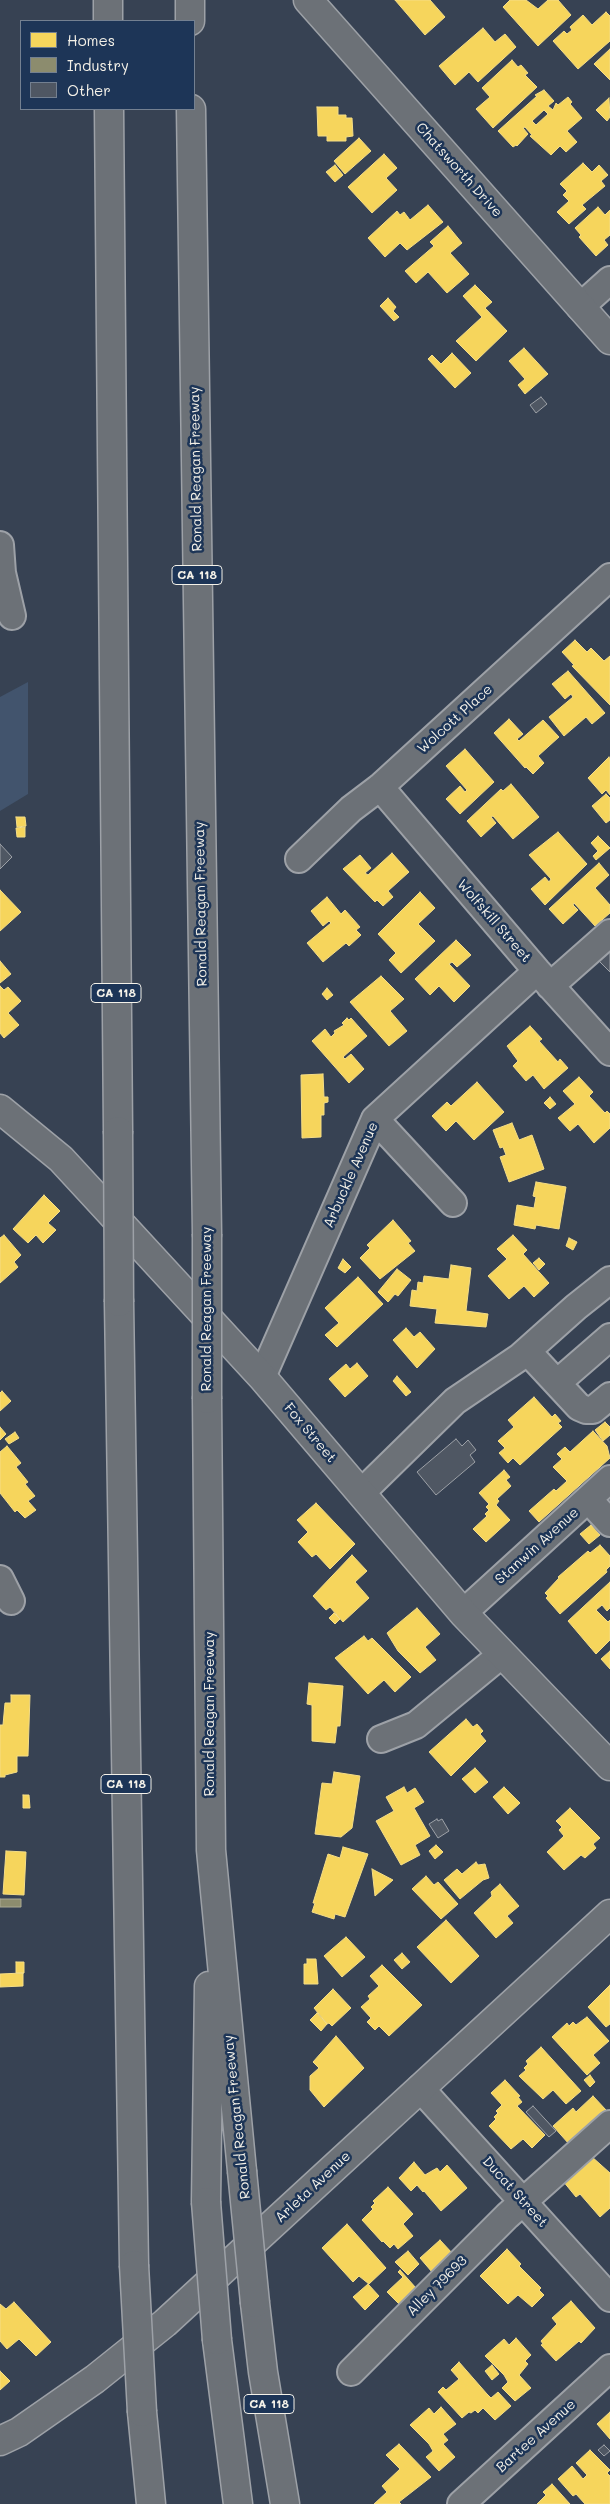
<!DOCTYPE html>
<style>
body{margin:0}
#map{position:relative;width:610px;height:2504px;overflow:hidden;background:#374253;font-family:Mali,sans-serif}
canvas{display:block}
.legend{position:absolute;left:20px;top:20px;width:175px;height:90px;box-sizing:border-box;background:#1d3557;border:1px solid #738091;margin:0;padding:6px 9px;list-style:none;font-size:15px;color:#f4f1e8}
.legend li{display:flex;align-items:center;gap:10px;height:25px}
.legend b{width:25px;border:1px solid #738091}
</style>
<div id="map">
<canvas width="610" height="2504"></canvas>
<ul class="legend">
<li><b style="height:14px;background:#f6d55c"></b>Homes</li>
<li><b style="height:14px;background:#8c8c6e"></b>Industry</li>
<li><b style="height:14px;background:#4f5763"></b>Other</li>
</ul>
</div>
<script>
const ctx = document.querySelector('canvas').getContext('2d');
ctx.lineJoin = 'round';
function paint(path, color) { ctx.fillStyle = color; ctx.fill(path, 'evenodd'); }
const toPath = rows => new Path2D(rows.map(r => 'M' + r).join(''));
function stroke(path, color, width, dash) { ctx.strokeStyle = color; ctx.lineWidth = width; ctx.lineCap = dash ? 'butt' : 'round'; ctx.setLineDash(dash || []); ctx.stroke(path); }
function label(font, color, halo, rows, align = 'center') {
  ctx.font = font + ' Mali,sans-serif'; ctx.lineWidth = 5; ctx.setLineDash([]); ctx.textBaseline = 'middle'; ctx.strokeStyle = halo; ctx.fillStyle = color; for (const [text, x, y, turn = 0] of rows) {
    ctx.save(); ctx.translate(x, y); ctx.rotate((+turn || 0) * Math.PI / 180); ctx.textAlign = isNaN(turn) ? turn : align; if (halo) ctx.strokeText(text, 0, 0); ctx.fillText(text, 0, 0); ctx.restore();
  }
}
paint(toPath([
 [28,682,28,794,0,811,0,697]
]), '#42546d');
const homes = toPath([
 [395,0,430,0,445,17,425,35,395,0],
 [510,0,526,0,538,9,548,0,558,0,571,15,538,46,503,7,510,0],
 [606,12,610,16,610,41,578,69,553,41,564,31,567,34,572,30,570,27,583,15,592,25,606,12],
 [483,28,495,42,505,34,516,47,478,82,469,72,455,85,439,66,483,28],
 [610,49,610,80,594,64,610,49],
 [512,60,518,67,521,65,528,73,525,75,537,87,493,128,476,109,490,97,482,88,512,60],
 [544,90,554,101,548,106,553,110,556,103,558,105,568,97,572,102,570,104,582,118,567,131,577,142,566,152,560,146,551,155,530,136,532,135,525,127,523,128,528,134,517,146,516,145,513,147,498,131,537,96,535,95,544,90],
 [544,110,548,114,536,125,532,121,544,110],
 [609,98,610,117,607,121,596,110,609,98],
 [317,107,338,107,338,115,346,115,346,118,352,118,353,136,346,137,346,141,327,141,327,136,318,136,317,107],
 [359,138,371,151,345,174,334,161,359,138],
 [384,154,397,168,386,178,397,190,372,213,348,187,384,154],
 [583,163,592,172,599,165,608,175,601,181,605,186,582,205,586,209,569,224,557,212,569,201,563,195,567,191,560,184,583,163],
 [335,165,343,175,335,182,326,172,335,165],
 [428,205,443,222,407,250,400,243,385,257,368,238,397,211,400,215,404,212,410,220,428,205],
 [598,207,605,215,610,210,610,235,604,240,608,245,596,256,579,237,581,235,575,228,598,207],
 [448,226,462,243,450,253,469,274,447,293,428,272,416,283,405,271,434,246,430,242,448,226],
 [475,285,492,302,485,308,507,331,476,361,456,341,482,317,463,296,475,285],
 [388,298,396,307,393,311,399,317,394,321,380,306,388,298],
 [524,348,548,374,525,394,518,385,525,379,509,361,524,348],
 [452,353,471,373,455,388,428,359,432,355,441,364,452,353],
 [575,640,587,652,591,648,604,661,610,656,610,705,572,666,574,665,562,652,575,640],
 [568,671,605,713,592,724,586,717,564,736,549,717,573,697,571,694,565,699,552,684,568,671],
 [509,719,523,734,517,739,519,741,543,720,559,737,538,756,544,763,533,774,526,767,525,768,494,733,509,719],
 [465,749,494,782,460,814,446,799,460,786,465,792,467,790,446,766,465,749],
 [609,757,610,759,610,795,606,790,602,794,588,778,609,757],
 [511,784,539,817,513,839,493,816,491,817,496,823,481,837,467,821,501,789,503,791,511,784],
 [606,794,610,798,610,820,606,823,592,806,606,794],
 [16,817,25,817,26,826,17,827,16,817],
 [25,827,25,837,17,837,16,828,25,827],
 [558,832,587,864,545,905,531,889,545,877,549,882,551,879,529,855,558,832],
 [598,836,610,848,596,860,593,856,598,851,591,843,598,836],
 [392,853,409,872,388,891,393,897,383,906,377,900,375,902,343,869,360,855,371,868,365,873,368,875,392,853],
 [599,863,609,875,595,888,610,905,610,913,595,926,574,903,573,905,578,910,563,924,549,909,599,863],
 [0,890,21,912,0,931,0,890],
 [420,892,435,908,418,924,435,941,401,973,389,960,396,953,378,934,420,892],
 [327,897,341,914,345,910,360,927,356,930,361,935,349,946,346,943,323,962,307,943,331,923,329,921,323,926,311,911,327,897],
 [456,940,471,955,457,967,452,962,449,964,470,986,454,1002,439,986,430,995,415,979,456,940],
 [0,961,11,974,0,983,0,961],
 [381,976,404,999,390,1011,407,1031,389,1046,350,1002,381,976],
 [0,986,4,990,8,987,21,1001,8,1013,19,1025,4,1038,0,1033,0,986],
 [327,988,333,995,327,1000,322,994,327,988],
 [347,1018,349,1020,351,1018,367,1036,343,1057,345,1059,351,1054,364,1069,349,1083,312,1041,325,1029,331,1037,335,1033,334,1031,344,1025,342,1023,347,1018],
 [530,1026,542,1039,539,1041,558,1062,560,1059,568,1068,544,1089,533,1075,526,1081,513,1066,518,1061,507,1046,530,1026],
 [323,1074,324,1097,328,1097,328,1102,324,1103,324,1115,321,1115,321,1137,302,1138,301,1075,323,1074],
 [579,1077,593,1092,589,1096,605,1113,607,1111,610,1114,610,1128,594,1143,578,1124,570,1131,558,1118,575,1104,563,1091,579,1077],
 [477,1082,504,1112,474,1140,456,1121,446,1131,432,1116,447,1102,451,1106,477,1082],
 [550,1097,556,1104,550,1109,544,1103,550,1097],
 [512,1123,519,1140,532,1135,544,1169,509,1182,500,1157,506,1155,503,1147,500,1148,493,1130,512,1123],
 [536,1182,566,1187,559,1229,536,1225,535,1229,514,1225,517,1205,534,1208,536,1197,533,1196,536,1182],
 [44,1195,60,1211,48,1223,56,1230,43,1243,36,1235,28,1243,13,1229,44,1195],
 [393,1220,411,1241,408,1243,415,1251,380,1279,360,1258,370,1248,367,1245,393,1220],
 [4,1235,21,1255,14,1262,18,1267,0,1283,0,1238,4,1235],
 [513,1235,527,1250,523,1254,549,1283,534,1297,524,1286,509,1299,488,1276,507,1259,497,1249,513,1235],
 [569,1238,577,1242,573,1250,566,1246,569,1238],
 [539,1258,545,1264,539,1270,533,1263,539,1258],
 [343,1259,351,1267,345,1273,338,1268,343,1259],
 [451,1265,471,1268,466,1311,488,1314,486,1327,435,1323,437,1309,410,1306,412,1290,417,1291,418,1282,423,1283,424,1276,449,1279,451,1265],
 [397,1269,411,1280,398,1296,395,1294,388,1302,378,1292,397,1269],
 [358,1277,383,1304,337,1347,325,1335,339,1323,325,1308,358,1277],
 [406,1328,414,1337,420,1332,435,1349,417,1368,393,1340,406,1328],
 [357,1363,368,1376,345,1397,329,1379,346,1364,350,1369,357,1363],
 [397,1376,411,1392,406,1396,393,1381,397,1376],
 [2,1391,11,1401,0,1411,0,1393,2,1391],
 [534,1397,552,1417,555,1414,561,1421,558,1423,562,1427,520,1465,513,1458,508,1463,499,1453,505,1448,498,1441,514,1427,508,1420,534,1397],
 [605,1422,610,1427,610,1435,603,1441,595,1430,605,1422],
 [0,1427,6,1434,0,1440,0,1427],
 [593,1431,607,1446,610,1458,539,1522,529,1511,554,1489,556,1491,567,1481,553,1467,562,1459,557,1454,565,1447,570,1452,593,1431],
 [15,1432,19,1438,9,1444,5,1439,15,1432],
 [7,1446,21,1463,16,1467,28,1482,25,1484,35,1496,28,1501,36,1510,25,1518,17,1510,15,1512,0,1493,0,1452,7,1446],
 [504,1470,510,1477,506,1480,511,1486,497,1499,499,1501,496,1505,510,1520,486,1542,473,1529,487,1516,485,1514,489,1510,486,1507,489,1504,479,1493,504,1470],
 [316,1503,355,1544,330,1569,316,1554,312,1557,298,1542,308,1532,297,1520,316,1503],
 [591,1525,600,1535,589,1544,580,1534,591,1525],
 [600,1545,610,1556,610,1566,606,1570,607,1572,560,1614,546,1598,548,1596,545,1593,559,1578,558,1577,588,1551,590,1553,600,1545],
 [352,1555,367,1571,355,1582,369,1598,343,1622,330,1607,326,1610,313,1596,352,1555],
 [610,1582,610,1608,607,1611,602,1605,596,1610,608,1622,610,1620,610,1640,596,1654,568,1621,610,1582],
 [417,1608,440,1634,425,1647,436,1660,420,1673,398,1651,387,1633,417,1608],
 [334,1613,340,1619,335,1624,329,1618,334,1613],
 [364,1636,368,1641,372,1638,411,1677,395,1692,384,1680,368,1694,335,1658,364,1636],
 [610,1651,610,1669,601,1659,610,1651],
 [309,1683,343,1686,340,1726,337,1726,335,1743,312,1741,312,1705,307,1704,309,1683],
 [11,1695,30,1695,28,1756,17,1756,17,1772,5,1775,5,1777,0,1777,0,1725,3,1725,5,1703,11,1703,11,1695],
 [466,1719,473,1727,477,1724,483,1731,480,1734,486,1741,451,1776,429,1752,466,1719],
 [475,1768,488,1782,475,1793,462,1779,475,1768],
 [334,1772,360,1776,352,1828,341,1837,315,1834,322,1783,332,1784,334,1772],
 [404,1787,407,1793,415,1788,424,1802,414,1808,430,1836,415,1845,420,1855,401,1865,376,1821,394,1811,386,1797,404,1787],
 [504,1787,520,1803,508,1814,493,1797,504,1787],
 [23,1795,29,1795,30,1808,23,1808,23,1795],
 [570,1808,600,1838,593,1844,596,1848,585,1858,581,1855,564,1870,547,1852,564,1836,559,1830,562,1827,556,1821,570,1808],
 [436,1845,443,1852,435,1859,429,1851,436,1845],
 [343,1847,368,1854,345,1917,335,1914,334,1919,312,1912,315,1903,313,1903,328,1854,340,1858,343,1847],
 [6,1851,26,1852,24,1895,3,1894,6,1851],
 [476,1862,478,1865,485,1864,489,1878,483,1880,460,1899,444,1880,457,1869,462,1874,476,1862],
 [372,1869,393,1880,375,1896,372,1869],
 [426,1876,434,1885,438,1882,458,1904,441,1919,412,1889,426,1876],
 [500,1884,519,1906,507,1916,513,1923,496,1938,474,1913,492,1896,491,1892,500,1884],
 [446,1920,479,1956,451,1983,417,1947,446,1920],
 [346,1937,365,1957,342,1977,324,1956,346,1937],
 [402,1953,410,1962,402,1969,394,1960,402,1953],
 [307,1959,316,1959,318,1984,304,1984,304,1964,307,1964,307,1959],
 [16,1962,24,1962,24,1973,16,1973,16,1962],
 [382,1965,422,2005,389,2036,379,2026,375,2030,367,2022,371,2018,361,2007,370,1999,368,1996,379,1986,370,1976,382,1965],
 [23,1973,23,1986,0,1987,0,1974,23,1973],
 [610,1985,610,2024,606,2027,588,2007,610,1985],
 [333,1989,351,2008,332,2026,329,2023,327,2024,314,2008,333,1989],
 [317,2013,327,2024,321,2031,310,2020,317,2013],
 [587,2017,609,2041,593,2055,600,2063,587,2075,552,2037,567,2023,569,2026,573,2022,576,2025,587,2017],
 [336,2036,364,2068,324,2107,310,2090,310,2076,319,2068,313,2062,336,2036],
 [541,2047,581,2091,566,2104,553,2090,543,2099,519,2076,526,2070,524,2068,528,2064,526,2061,541,2047],
 [590,2075,595,2082,590,2087,584,2080,590,2075],
 [505,2080,520,2096,518,2097,522,2102,517,2106,545,2135,532,2148,523,2139,511,2149,489,2126,496,2119,494,2117,498,2113,496,2111,502,2105,491,2093,505,2080],
 [593,2096,606,2110,569,2144,553,2126,573,2108,576,2112,593,2096],
 [591,2156,610,2173,610,2208,600,2217,580,2194,576,2197,563,2181,591,2156],
 [414,2162,425,2175,437,2168,440,2172,447,2165,467,2188,441,2211,424,2191,423,2192,417,2185,411,2191,399,2178,414,2162],
 [388,2187,413,2214,403,2224,413,2236,398,2249,394,2244,390,2248,383,2241,382,2242,362,2220,373,2209,371,2207,375,2203,373,2201,388,2187],
 [347,2224,386,2268,369,2284,359,2276,353,2282,322,2248,347,2224],
 [440,2240,453,2254,432,2272,420,2258,440,2240],
 [507,2249,521,2264,519,2266,541,2288,539,2290,544,2295,532,2307,518,2295,508,2304,480,2276,507,2249],
 [408,2251,419,2264,408,2275,395,2262,408,2251],
 [400,2270,416,2288,400,2305,387,2292,403,2277,398,2272,400,2270],
 [368,2284,379,2296,365,2310,353,2297,368,2284],
 [571,2301,595,2328,581,2343,579,2341,556,2361,541,2345,543,2344,541,2341,557,2324,552,2318,571,2301],
 [14,2302,51,2342,36,2356,19,2339,7,2349,0,2341,0,2304,6,2309,14,2302],
 [516,2338,531,2355,525,2361,528,2364,519,2375,531,2388,515,2401,502,2388,508,2382,504,2375,485,2356,504,2339,509,2345,516,2338],
 [459,2362,487,2394,491,2398,498,2392,511,2406,495,2420,483,2408,478,2413,475,2410,471,2413,469,2412,462,2418,438,2392,443,2387,446,2390,459,2379,451,2370,459,2362],
 [492,2365,499,2374,492,2380,485,2371,492,2365],
 [0,2371,10,2381,0,2390,0,2371],
 [441,2407,456,2424,443,2434,448,2440,443,2444,455,2457,439,2471,426,2457,433,2451,429,2444,410,2425,429,2408,434,2414,441,2407],
 [610,2412,610,2439,597,2424,610,2412],
 [399,2444,431,2477,399,2502,401,2504,374,2504,387,2492,382,2486,400,2469,386,2455,399,2444],
 [590,2450,610,2470,607,2473,610,2476,610,2504,585,2504,576,2494,573,2496,558,2479,572,2466,583,2479,587,2475,576,2463,590,2450],
 [552,2484,570,2504,537,2504,546,2495,543,2492,552,2484]
]);
paint(homes, '#f6d55c');
stroke(homes, '#f5dd86', 1);
const industry = toPath([
 [0,1899,21,1899,21,1907,0,1907,0,1899]
]);
paint(industry, '#8c8c6e');
stroke(industry, '#abaa93', 1);
const building = toPath([
 [541,397,547,404,536,413,530,405,541,397],
 [0,844,12,857,0,869,0,844],
 [610,947,610,972,597,959,610,947],
 [456,1439,462,1446,468,1440,476,1450,470,1455,475,1462,436,1495,417,1472,456,1439],
 [437,1819,438,1821,442,1819,449,1831,438,1838,429,1824,437,1819],
 [533,2106,556,2131,549,2137,526,2112,533,2106],
 [604,2445,610,2451,604,2456,598,2450,604,2445]
]);
paint(building, '#4f5763');
stroke(building, '#9da1a7', 1);
const minor = toPath([
 [580,307,610,280],
 [0,545,2,573,12,616],
 [380,787,537,971,610,1052],
 [299,859,351,809,380,787,610,577],
 [550,986,610,933],
 [375,1119,453,1203],
 [527,1351,579,1407,586,1410,593,1410,610,1396],
 [262,1377,375,1119,537,971],
 [557,1383,610,1337],
 [361,1493,455,1401,520,1357,576,1307,610,1280],
 [588,1499,610,1523],
 [0,1579,11,1601],
 [463,1613,610,1479],
 [381,1739,416,1725,501,1655],
 [420,2088,610,2298],
 [351,2372,507,2216,610,2124],
 [461,2504,610,2368]
]);
const major = toPath([
 [308,0,610,340],
 [0,1109,61,1159,262,1377,463,1613,610,1766],
 [0,2441,19,2432,95,2379,165,2323,610,1914]
]);
const highway = toPath([
 [108,0,108,21],
 [190,0,190,21],
 [109,109,118,1131],
 [191,109,207,1234],
 [119,1302,134,2265],
 [207,1399,211,1850,242,2171],
 [206,2202,209,1986],
 [255,2303,263,2372,285,2504],
 [217,2340,238,2504],
 [142,2412,151,2504]
]);
stroke(minor, '#9da1a7', 30);
stroke(major, '#9da1a7', 31);
stroke(highway, '#9da1a7', 31);
stroke(minor, '#6c7177', 26);
stroke(major, '#6c7177', 28);
stroke(highway, '#6c7177', 28);
const highwayBridge = toPath([
 [118,1131,119,1302],
 [207,1234,207,1399],
 [242,2171,255,2303],
 [206,2202,217,2340],
 [134,2265,142,2412]
]);
stroke(highwayBridge, '#9da1a7', 31, []);
stroke(highwayBridge, '#6c7177', 28);
for (const [x, y, w] of [
 [197,575,50],
 [116,993,50],
 [126,1784,50],
 [269,2404,50]
]) { const box = new Path2D(); box.roundRect(x - w / 2, y - 9.5, w, 19, 4); ctx.fillStyle = '#1d3557'; ctx.fill(box); stroke(box, '#f4f1e8', 1); }
label('bold 12px', '#f4f1e8', null, [
 ["CA 118",197,575],
 ["CA 118",116,993],
 ["CA 118",126,1784],
 ["CA 118",269,2404]
]);
label('14px', '#f4f1e8', '#1d3557', [
 ["Chatsworth Drive",459,170,48],
 ["Ronald Reagan Freeway",196,469,-91],
 ["Wolcott Place",455,719,-42],
 ["Ronald Reagan Freeway",201,904,-91],
 ["Wolfskill Street",494,921,49],
 ["Arbuckle Avenue",351,1175,-66],
 ["Ronald Reagan Freeway",207,1309,-90],
 ["Fox Street",310,1433,50],
 ["Stanwin Avenue",537,1546,-42],
 ["Ronald Reagan Freeway",210,1714,-90],
 ["Ronald Reagan Freeway",237,2117,-96],
 ["Arleta Avenue",313,2187,-43],
 ["Ducat Street",515,2192,48],
 ["Alley 79693",437,2286,-45],
 ["Bartee Avenue",536,2436,-42]
]);
</script>
